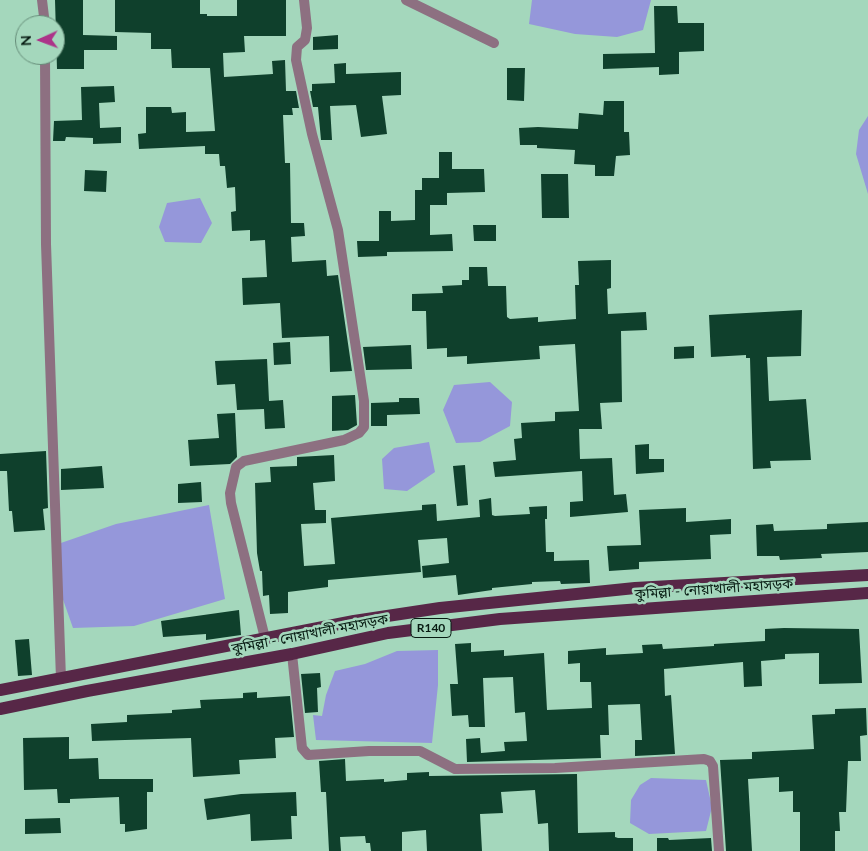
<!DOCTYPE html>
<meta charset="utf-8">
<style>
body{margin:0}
#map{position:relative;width:868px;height:851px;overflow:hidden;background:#a4d7bc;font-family:Lato,sans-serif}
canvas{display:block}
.north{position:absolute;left:15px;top:15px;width:50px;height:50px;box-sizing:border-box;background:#a4d7bc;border:1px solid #658c78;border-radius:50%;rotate:268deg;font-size:14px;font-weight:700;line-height:20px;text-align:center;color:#071b12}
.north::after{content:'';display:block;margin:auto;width:18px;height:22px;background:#ac3489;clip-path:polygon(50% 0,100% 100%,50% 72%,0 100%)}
</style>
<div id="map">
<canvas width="868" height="851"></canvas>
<div class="north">N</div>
</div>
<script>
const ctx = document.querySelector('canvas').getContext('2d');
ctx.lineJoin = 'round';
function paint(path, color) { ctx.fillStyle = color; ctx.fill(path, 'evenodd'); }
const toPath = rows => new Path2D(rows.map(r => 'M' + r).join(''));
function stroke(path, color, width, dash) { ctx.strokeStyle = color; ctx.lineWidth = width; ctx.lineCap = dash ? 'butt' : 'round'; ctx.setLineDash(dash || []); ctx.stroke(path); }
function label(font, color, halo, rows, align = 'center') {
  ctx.font = font + ' Lato,"Noto Sans Bengali",sans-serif'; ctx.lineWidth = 5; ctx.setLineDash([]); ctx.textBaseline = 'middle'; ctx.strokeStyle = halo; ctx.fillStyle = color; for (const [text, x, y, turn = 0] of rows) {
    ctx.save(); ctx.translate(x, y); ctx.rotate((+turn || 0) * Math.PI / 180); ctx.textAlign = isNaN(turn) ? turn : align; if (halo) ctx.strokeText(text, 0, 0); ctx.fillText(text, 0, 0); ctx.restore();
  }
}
paint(toPath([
 [532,0,651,0,643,30,617,37,575,34,529,24],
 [868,116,868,194,856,154,859,130],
 [200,198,212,223,201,243,165,242,159,227,167,203],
 [490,382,512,402,510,426,480,442,456,443,443,410,454,385],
 [429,442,435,472,407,491,384,489,382,459,394,448],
 [209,505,225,599,134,626,73,628,60,591,58,544,116,524],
 [438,650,438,685,432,743,316,740,313,715,322,716,326,695,335,671,365,664,397,651],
 [651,778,706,780,712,807,706,831,649,834,630,823,631,800,640,785]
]), '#9597da');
paint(toPath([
 [55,0,83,0,83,35,117,36,117,50,84,50,84,69,57,69],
 [115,0,200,0,200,14,207,14,207,16,237,16,237,0,286,0,286,36,244,36,245,52,223,53,224,77,273,74,272,61,285,60,286,91,296,91,299,108,292,108,293,115,283,115,285,163,290,163,291,223,304,223,305,236,291,237,292,262,326,260,327,276,338,275,352,371,330,372,329,336,282,338,280,303,243,305,242,278,267,277,265,240,250,241,250,230,232,231,231,212,236,211,235,187,227,188,225,166,220,166,219,154,205,154,205,146,139,149,138,134,146,133,146,107,171,107,172,113,186,112,186,132,215,131,210,68,172,68,171,49,151,49,151,33,115,32],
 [654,6,677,6,678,23,704,23,704,51,679,52,679,74,659,75,659,67,603,69,603,54,655,53],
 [338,35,338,49,313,50,313,37],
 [346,63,346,74,401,72,401,95,382,96,387,134,361,137,356,105,330,106,332,140,321,140,318,107,313,107,310,91,312,91,312,84,335,83,334,64],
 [507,68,525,68,524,101,507,100],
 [114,86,115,102,99,103,100,128,121,127,121,143,93,144,93,138,66,137,65,141,53,141,54,121,82,120,81,87],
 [604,101,624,101,624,132,629,132,630,155,616,156,614,176,595,176,595,165,574,164,575,150,537,148,537,145,520,145,519,128,538,127,578,129,579,113,603,115],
 [439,152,452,152,452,169,484,169,485,192,447,193,447,205,430,205,430,235,452,234,453,251,387,252,387,256,358,257,357,241,379,241,379,211,391,211,391,221,415,220,415,190,422,190,422,178,439,178],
 [85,170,107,171,106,192,84,191],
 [541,174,568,174,569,218,542,218],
 [473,225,496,225,496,241,474,241],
 [611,260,611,288,607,289,608,314,646,312,647,330,621,331,622,402,600,403,602,429,579,429,580,459,612,458,614,495,626,494,628,512,570,517,570,502,583,501,582,471,495,477,493,462,516,460,514,439,522,438,521,423,555,421,555,412,579,411,575,344,539,346,540,359,467,364,467,356,447,357,447,348,427,349,426,311,412,311,412,294,443,293,442,286,462,285,462,280,469,280,469,267,487,267,488,286,506,286,507,317,510,319,538,317,538,322,576,319,575,285,579,285,578,261],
 [802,310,801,356,767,357,769,401,806,399,811,460,770,461,771,468,753,469,750,358,746,358,746,355,711,357,709,315],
 [290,342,291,364,274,365,273,343],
 [411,345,412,369,366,370,363,347],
 [694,346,694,358,674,359,674,347],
 [267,359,269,401,283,400,285,428,265,429,264,409,237,410,235,384,217,385,215,361],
 [355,395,357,425,348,430,332,431,332,396],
 [399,398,419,398,420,414,387,415,387,426,371,426,371,403,399,402],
 [235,413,237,457,230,464,190,466,188,440,219,438,217,414],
 [649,444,649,459,664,459,664,472,636,474,635,445],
 [46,451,48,508,43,509,45,530,14,532,12,511,9,511,7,471,0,471,0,454],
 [334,455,335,481,313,483,315,510,326,510,326,523,301,524,304,566,335,564,331,518,422,510,422,505,436,504,437,521,480,517,479,500,491,498,492,515,495,516,530,514,529,507,547,506,547,519,545,519,546,552,554,552,554,561,589,560,590,583,561,584,560,581,532,582,532,584,492,588,492,590,458,595,456,575,423,578,422,566,449,563,447,538,418,540,421,572,328,580,328,587,288,592,288,613,270,614,269,595,263,596,262,571,260,571,257,553,255,483,271,482,270,467,297,466,297,457],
 [465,465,468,505,457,506,453,466],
 [102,466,104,488,61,490,61,469],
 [201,482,202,502,178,503,178,484],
 [686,508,686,522,731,519,731,534,710,535,711,559,639,562,639,569,609,571,607,546,641,545,639,510],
 [868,522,868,552,821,554,822,558,780,560,779,556,757,556,756,525,773,524,774,531,827,529,827,524],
 [239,610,241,635,206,640,206,634,163,637,161,621],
 [784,628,859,629,862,683,819,684,819,653,785,654,785,659,761,661,762,686,744,687,743,662,664,669,665,696,671,695,675,754,635,756,635,740,642,740,640,704,608,705,609,735,600,735,601,758,467,762,466,739,480,738,481,753,505,751,504,742,527,741,525,712,515,713,513,677,483,678,485,727,469,727,468,715,452,716,450,684,458,684,455,644,471,643,471,652,504,650,504,656,544,653,547,710,592,708,591,682,580,682,580,663,568,664,568,651,606,648,606,655,643,653,642,645,662,644,663,649,714,646,714,644,765,641,765,629],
 [29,639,32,675,18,676,15,640],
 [320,673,321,687,317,688,318,712,305,713,301,674],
 [257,692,257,698,290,696,294,737,275,738,276,758,239,760,240,774,193,777,191,738,92,741,91,724,127,722,127,715,172,713,172,710,201,708,200,700,243,698,243,693],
 [866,708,867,735,860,736,861,761,848,761,846,812,839,812,840,831,835,831,835,851,800,851,800,812,793,812,793,791,779,792,779,777,748,779,752,851,726,851,720,760,752,759,752,752,814,749,812,715,835,714,835,709],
 [69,737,69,759,98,758,99,779,153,779,153,792,147,792,147,829,125,832,125,824,120,824,119,797,70,799,70,803,58,803,57,789,24,790,23,738],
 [345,759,346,781,384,779,384,782,407,780,407,773,429,772,429,776,577,774,578,833,615,832,615,837,618,838,633,838,633,851,549,851,548,823,538,824,535,790,501,792,503,813,480,814,482,851,427,851,426,830,402,832,402,851,371,851,370,843,366,843,365,836,340,837,341,851,329,851,326,792,321,792,319,761],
 [296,792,297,816,291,816,292,839,251,841,250,814,207,820,204,799,241,794],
 [60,818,61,833,25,834,25,819],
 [657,838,668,838,669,840,711,838,712,851,657,851]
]), '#0f402c');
stroke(toPath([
 [42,0,45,25],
 [406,0,494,43],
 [45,55,46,244,61,679],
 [265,638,231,503,230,493,236,467,244,461,344,440,359,433,364,427,364,401,338,230,312,134,296,60,297,47,305,40,307,28,304,0],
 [292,654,302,748,308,755,369,751,420,751,455,769,555,768,704,759,710,761,713,766,719,851]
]), '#8d7081', 10);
stroke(toPath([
 [0,690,354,621,440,608,635,588,868,575],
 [0,709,87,691,292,654,388,633,500,619,868,593]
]), '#572747', 12);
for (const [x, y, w] of [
 [431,628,40]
]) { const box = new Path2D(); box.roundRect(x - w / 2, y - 9.5, w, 19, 4); ctx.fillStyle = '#a4d7bc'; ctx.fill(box); stroke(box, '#071b12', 1); }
label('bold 12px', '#071b12', null, [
 ["R140",431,628]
]);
label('14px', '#071b12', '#a4d7bc', [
 ["কুমিল্লা - নোয়াখালী মহাসড়ক",714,589,-4],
 ["কুমিল্লা - নোয়াখালী মহাসড়ক",310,634,-11]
]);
</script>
